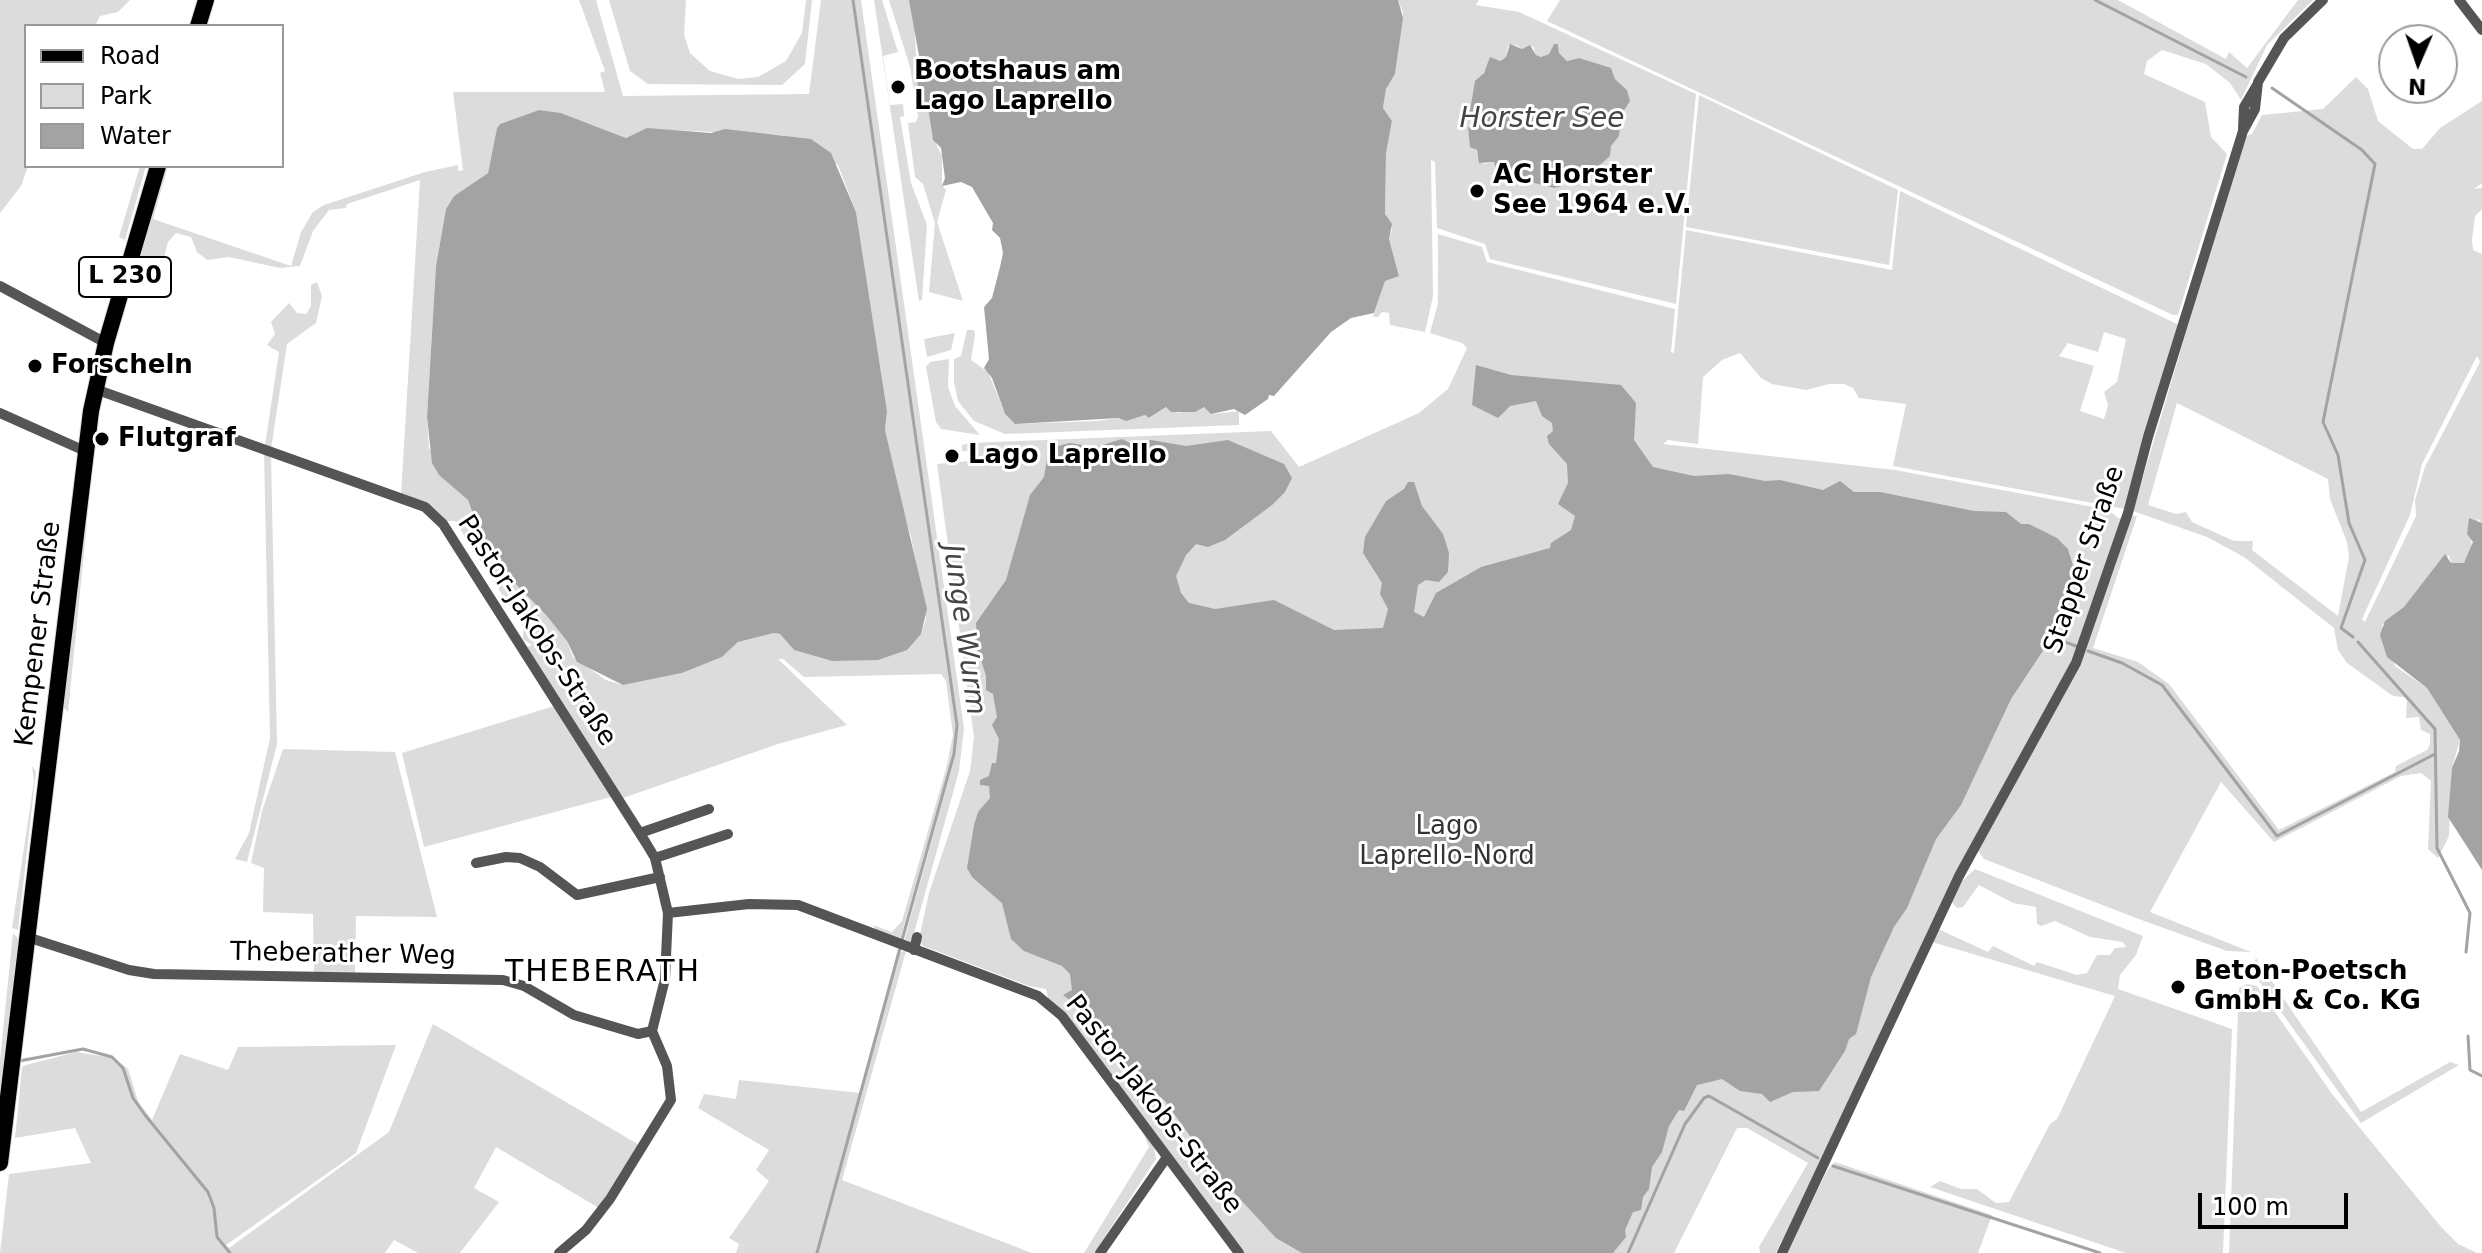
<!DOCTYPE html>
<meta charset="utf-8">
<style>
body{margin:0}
#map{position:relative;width:2482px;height:1253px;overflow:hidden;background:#fff;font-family:"DejaVu Sans",sans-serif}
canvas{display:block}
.legend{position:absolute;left:24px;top:24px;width:260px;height:144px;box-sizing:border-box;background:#fff;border:2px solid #999;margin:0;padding:10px 14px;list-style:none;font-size:24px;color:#000}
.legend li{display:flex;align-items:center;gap:16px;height:40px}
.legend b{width:40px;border:2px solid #999}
.north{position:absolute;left:2378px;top:24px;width:80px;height:80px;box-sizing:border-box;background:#fff;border:2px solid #999;border-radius:50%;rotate:182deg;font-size:22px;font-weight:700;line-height:32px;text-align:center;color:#000}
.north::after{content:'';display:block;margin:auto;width:28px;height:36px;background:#000;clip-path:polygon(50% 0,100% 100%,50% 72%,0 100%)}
.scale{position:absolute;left:2198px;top:1193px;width:150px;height:36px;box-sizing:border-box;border:4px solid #000;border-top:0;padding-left:10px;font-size:24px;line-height:28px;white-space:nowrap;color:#000;-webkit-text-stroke:6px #fff;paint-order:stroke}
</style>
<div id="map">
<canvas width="2482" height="1253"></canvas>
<ul class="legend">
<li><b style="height:10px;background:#000"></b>Road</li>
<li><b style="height:22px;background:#dcdcdc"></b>Park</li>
<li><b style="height:22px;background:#a3a3a3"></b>Water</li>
</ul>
<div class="north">N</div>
<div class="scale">100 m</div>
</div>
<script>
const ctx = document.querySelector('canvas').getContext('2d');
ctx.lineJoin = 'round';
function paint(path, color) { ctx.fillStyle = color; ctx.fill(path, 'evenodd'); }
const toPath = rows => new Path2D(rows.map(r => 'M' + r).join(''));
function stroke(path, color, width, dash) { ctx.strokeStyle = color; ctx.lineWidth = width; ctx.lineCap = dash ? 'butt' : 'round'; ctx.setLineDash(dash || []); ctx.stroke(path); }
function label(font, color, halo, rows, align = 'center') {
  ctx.font = font + ' "DejaVu Sans",sans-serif'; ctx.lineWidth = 6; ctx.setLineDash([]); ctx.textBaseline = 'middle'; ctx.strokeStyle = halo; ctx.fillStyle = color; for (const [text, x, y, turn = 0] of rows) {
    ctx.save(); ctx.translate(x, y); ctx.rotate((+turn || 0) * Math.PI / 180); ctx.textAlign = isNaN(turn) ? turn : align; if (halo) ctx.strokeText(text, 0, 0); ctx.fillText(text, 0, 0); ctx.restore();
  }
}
paint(toPath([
 [0,0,130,0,118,12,100,16,95,26,26,26,28,166,21,186,0,213],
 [579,0,596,0,623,96,809,94,821,0,852,0,956,725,953,755,900,940,876,931,873,925,892,932,902,921,946,769,953,735,946,681,941,674,804,677,783,659,778,659,847,725,778,744,620,799,524,648,532,645,523,639,523,627,455,521,446,521,434,509,401,495,420,180,347,204,346,208,329,210,313,231,300,266,280,268,229,257,207,260,197,252,191,237,176,233,168,242,164,258,148,263,143,273,134,269,163,166,168,166,153,219,291,266,301,232,313,212,324,205,425,172,458,165,458,171,463,170,453,92,605,92,600,73,605,71],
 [539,110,561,113,626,138,647,129,782,135,838,165,856,212,887,411,885,430,901,507,911,536,926,618,921,634,832,661,794,650,780,634,774,633,738,642,722,657,682,673,623,685,606,680,573,657,567,641,546,615,506,574,477,525,468,500,429,448,427,417,436,266,446,209,454,196,488,173,497,128,500,124],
 [609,0,686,0,684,35,690,53,710,71,738,79,758,77,786,61,802,33,806,0,812,0,805,64,782,85,648,84,630,71],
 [854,0,861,0,964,728,959,771,911,944,904,941,955,756,958,723],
 [874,0,882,0,898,52,883,56,890,105,903,104,904,116,900,117,911,183,927,225,922,300,919,301],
 [889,0,909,0,914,15,916,54,921,67,917,76,918,93,928,108,932,135,942,156,942,185,946,190,937,222,963,301,929,292,935,223,923,184,915,177,908,123,916,122,918,116,910,67],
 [1398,0,1479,0,1476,5,1519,12,1696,94,1676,304,1490,259,1485,244,1437,228,1435,162,1431,160,1433,296,1425,332,1390,325,1389,313,1382,312,1378,317,1373,317,1385,280,1399,275,1389,239,1392,229,1385,214,1386,153,1392,121,1383,108,1386,89,1395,74,1403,13],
 [1554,44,1558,44,1559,53,1567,61,1579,58,1612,70,1615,79,1627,90,1629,101,1621,115,1621,127,1596,170,1580,182,1570,185,1566,178,1554,188,1510,177,1505,180,1498,176,1494,162,1484,164,1479,158,1468,127,1478,124,1476,117,1469,116,1475,86,1487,67,1506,57,1508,46,1516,45,1522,49,1533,46,1536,55,1541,57,1549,54],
 [1560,0,2118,0,2226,59,2229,52,2247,68,2298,0,2313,0,2267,45,2241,100,2230,83,2206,64,2162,50,2147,61,2144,74,2205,102,2211,137,2227,154,2178,315,2173,315,1547,21],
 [2356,77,2368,89,2378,121,2413,149,2422,149,2440,128,2482,101,2482,183,2474,189,2482,188,2482,209,2475,216,2472,240,2473,250,2482,254,2482,523,2478,519,2471,538,2472,549,2464,563,2451,563,2449,555,2444,559,2404,607,2382,625,2395,666,2427,688,2460,740,2452,768,2449,836,2438,858,2428,849,2431,781,2421,773,2401,776,2274,842,2221,782,2150,912,2251,952,2227,951,2136,918,1984,859,1978,851,1960,883,1975,869,2143,936,2136,955,2120,975,2118,989,2232,1029,2223,1253,2126,1253,1930,1187,1940,1181,1961,1189,1977,1189,1996,1203,2009,1202,2050,1124,2057,1119,2115,996,1932,942,1776,1253,1760,1253,1759,1247,1808,1163,1747,1128,1737,1128,1674,1253,1244,1253,1076,1028,1048,998,1046,989,1029,986,923,946,919,939,929,893,970,771,974,737,937,464,969,461,969,451,962,451,962,445,969,443,1271,431,1299,467,1419,413,1448,389,1467,348,1462,343,1430,333,1438,303,1438,234,1482,247,1487,262,1675,309,1671,352,1674,353,1686,230,1892,270,1900,191,2181,326,2125,509,1893,466,1906,404,1859,398,1853,388,1844,384,1829,384,1806,390,1772,384,1761,378,1740,353,1722,360,1703,377,1698,444,1668,440,1663,444,1895,470,2109,510,2118,518,2128,520,2109,584,2132,516,2137,516,2093,648,2138,662,2169,684,2279,830,2395,772,2396,766,2427,750,2430,744,2430,734,2421,730,2419,717,2406,718,2407,700,2404,697,2393,696,2347,663,2338,650,2334,628,2244,557,2207,537,2133,511,2244,137,2252,134,2262,115,2323,109],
 [2104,332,2126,339,2117,382,2104,392,2108,405,2104,419,2080,411,2094,366,2059,356,2068,343,2098,352],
 [2477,356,2480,362,2425,467,2415,500,2416,516,2365,622,2362,619,2410,515,2422,464],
 [2177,403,2328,479,2330,499,2347,542,2349,557,2338,616,2252,550,2253,541,2234,541,2192,522,2186,512,2176,514,2148,505],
 [1979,885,2013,903,2036,907,2037,924,2041,926,2055,921,2090,937,2123,942,2126,947,2115,948,2110,955,2097,955,2087,973,2077,975,2037,962,2034,966,1993,946,1988,952,1938,929,1951,901,1957,908,1963,907],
 [1699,95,1898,190,1889,265,1686,227],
 [140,166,146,166,125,240,119,237],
 [317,282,322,296,316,323,287,344,271,449,265,446,279,352,267,345,275,334,271,322,289,303,297,313,306,314,311,306,311,285],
 [967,330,974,330,975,335,971,360,988,372,1005,414,1015,424,1096,421,1145,415,1150,418,1166,407,1178,413,1204,407,1213,414,1239,411,1239,425,1005,434,974,421,958,401,954,382,954,359,961,356],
 [955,333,951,350,927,357,924,339],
 [949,359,948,387,955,406,980,435,941,429,936,422,926,367,930,362],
 [264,452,271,455,277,744,247,862,235,859,249,833,270,738],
 [83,522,87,523,68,712,61,705],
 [554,706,611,797,424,847,402,753],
 [283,749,395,752,437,917,356,916,355,975,314,975,313,914,263,912,264,868,251,863,262,811],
 [32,766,36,772,18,930,12,928,34,781],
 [13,933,19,940,0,1094,0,1060],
 [906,951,842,1180,1032,1253,736,1253,739,1244,729,1238,769,1181,756,1170,769,1150,698,1108,704,1094,736,1099,739,1080,860,1093,899,952],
 [2256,958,2361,1112,2450,1062,2459,1065,2361,1123,2251,970],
 [2247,984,2257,986,2332,1094,2442,1228,2458,1244,2477,1253,2229,1253,2239,988],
 [433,1024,641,1146,599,1208,496,1147,474,1188,499,1202,460,1253,418,1253,394,1240,385,1253,0,1253,9,1174,91,1163,75,1128,15,1138,22,1067,26,1065,76,1052,114,1058,128,1069,138,1101,152,1120,180,1054,228,1070,238,1047,396,1045,356,1153,226,1245,229,1248,389,1132],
 [1140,1126,1154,1147,1156,1159,1094,1253,1084,1253,1149,1147],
 [1835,1162,1992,1215,1978,1253,1787,1253,1828,1169]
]), '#dcdcdc');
paint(toPath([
 [909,0,1398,0,1403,18,1395,74,1386,89,1383,108,1392,121,1386,153,1385,214,1392,224,1389,239,1399,276,1385,281,1374,313,1351,318,1331,332,1274,396,1269,395,1268,399,1245,415,1234,409,1211,414,1204,407,1195,412,1171,412,1166,407,1149,418,1145,415,1126,421,1119,418,1015,424,1005,414,992,378,984,368,989,359,984,307,992,298,1000,267,1003,253,1000,238,992,230,993,223,972,187,961,182,942,186,945,178,941,148,933,140,928,108,918,93,917,76,921,67],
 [1510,44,1522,49,1530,45,1536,55,1541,57,1549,54,1554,44,1558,44,1559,53,1567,61,1579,58,1611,68,1615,79,1627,90,1630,101,1621,115,1619,136,1611,146,1610,156,1576,186,1569,185,1566,178,1562,186,1554,188,1510,177,1499,180,1494,162,1479,163,1477,150,1470,147,1468,127,1473,128,1478,119,1469,116,1475,81,1484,73,1490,57,1500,61,1506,57],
 [539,110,561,113,626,138,647,128,711,133,725,129,811,139,831,153,856,212,887,411,885,430,927,609,921,634,907,650,878,660,832,661,794,650,780,634,774,633,738,642,722,657,682,673,623,685,577,662,567,641,546,615,506,574,477,525,468,500,439,475,432,463,427,417,436,266,446,209,454,196,488,173,497,128,500,124],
 [1476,365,1511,375,1621,385,1636,403,1634,440,1653,467,1694,476,1729,474,1765,481,1780,480,1823,490,1840,481,1854,492,1880,492,1974,511,2006,512,2021,524,2029,524,2057,538,2068,549,2074,569,2071,590,2064,599,2052,637,2011,699,1961,805,1936,839,1907,908,1894,927,1871,977,1856,1034,1849,1039,1845,1051,1819,1091,1793,1092,1770,1102,1762,1094,1740,1091,1722,1079,1697,1085,1684,1111,1679,1110,1669,1126,1662,1152,1652,1167,1649,1189,1643,1197,1641,1210,1633,1212,1625,1230,1626,1237,1613,1253,1302,1253,1276,1238,1217,1174,1165,1101,1115,1058,1112,1041,1095,1032,1083,1010,1063,995,1072,990,1070,974,1062,966,1024,951,1011,939,1002,903,972,877,967,868,974,825,978,812,990,798,989,786,980,785,980,780,989,776,992,763,996,763,999,739,992,725,997,717,993,694,986,690,986,676,977,647,976,623,1006,580,1030,495,1044,477,1049,448,1070,443,1096,447,1122,439,1134,445,1151,440,1186,446,1228,440,1284,464,1292,478,1285,492,1272,505,1225,540,1208,547,1196,544,1186,555,1176,576,1181,593,1189,603,1215,609,1274,600,1334,630,1383,628,1388,609,1380,594,1382,583,1363,553,1365,537,1386,501,1404,489,1408,482,1414,482,1422,506,1443,534,1449,553,1448,572,1439,582,1426,580,1418,585,1414,612,1424,617,1436,593,1481,567,1550,548,1551,543,1571,530,1575,516,1558,504,1568,483,1567,464,1549,444,1547,436,1553,431,1552,423,1542,416,1536,401,1510,406,1498,418,1472,405],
 [2469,518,2482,523,2482,870,2448,817,2452,768,2459,751,2460,740,2427,688,2387,657,2380,635,2385,621,2404,607,2445,554,2451,563,2464,563,2473,542,2467,534]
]), '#a3a3a3');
stroke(toPath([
 [853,0,957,725,954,754,902,940],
 [2095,0,2246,77],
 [2272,88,2362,150,2375,164,2323,422,2338,455,2349,523,2365,560,2341,628,2353,637],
 [2052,637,2076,646],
 [2358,642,2435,729,2437,848,2470,913,2466,952],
 [2088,651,2122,663,2162,685,2277,836,2435,754],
 [2468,1036,2470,1070,2482,1076],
 [19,1061,83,1049,112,1057,123,1068,133,1098,145,1115,208,1192,214,1208,217,1237,230,1253],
 [1833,1166,2100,1253],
 [817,1253,900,948],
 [1628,1253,1685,1124,1704,1098,1709,1096,1818,1158]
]), '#a3a3a3', 3);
const primary = toPath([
 [198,26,206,0],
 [0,1163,91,411,106,343,158,166]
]);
stroke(primary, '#dbdbdb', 18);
stroke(toPath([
 [2459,0,2482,30],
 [2243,129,2244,107,2257,85],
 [0,286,106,343],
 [95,389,425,507,443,524,646,843,655,858,668,913,749,904,798,905,1038,996,1062,1016,1239,1253],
 [0,413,85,451],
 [640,833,709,809],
 [655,858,728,834],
 [476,863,506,857,520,858,540,867,577,895,660,877],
 [27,937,129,970,154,974,503,980,524,986,574,1015,638,1034,652,1031],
 [914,950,917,937],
 [559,1253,586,1230,610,1199,671,1100,667,1066,652,1031,665,979,668,913],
 [1100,1253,1167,1157],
 [1782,1253,1959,876,2076,663,2128,513,2148,437,2243,131,2255,109,2258,82,2284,38,2323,0]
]), '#555', 10);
stroke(primary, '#000', 16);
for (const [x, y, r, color] of [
 [898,87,8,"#000"],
 [1477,191,8,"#000"],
 [35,366,8,"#000"],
 [102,439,8,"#000"],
 [952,456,8,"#000"],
 [2178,987,8,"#000"]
]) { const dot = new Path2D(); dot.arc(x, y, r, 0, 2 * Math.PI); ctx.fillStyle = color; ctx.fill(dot); stroke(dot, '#fff', 3); }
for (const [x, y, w] of [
 [125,277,92]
]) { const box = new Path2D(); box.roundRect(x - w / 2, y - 20, w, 40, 6); ctx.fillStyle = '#fff'; ctx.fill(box); stroke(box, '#000', 2); }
label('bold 24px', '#000', null, [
 ["L 230",125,277]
]);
label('bold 26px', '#000', '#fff', [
 ["Bootshaus am",914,72],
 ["Lago Laprello",914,102],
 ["AC Horster",1493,176],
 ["See 1964 e.V.",1493,206],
 ["Forscheln",51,366],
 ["Flutgraf",118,439],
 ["Lago Laprello",968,456],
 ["Beton-Poetsch",2194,972],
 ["GmbH & Co. KG",2194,1002]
], 'left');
label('26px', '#000', '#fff', [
 ["Stapper Straße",2085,560,-71],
 ["Pastor-Jakobs-Straße",536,631,57],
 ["Kempener Straße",39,634,-83],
 ["Theberather Weg",343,955,1],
 ["Pastor-Jakobs-Straße",1153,1105,52]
]);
label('26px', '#333', '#fff', [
 ["Lago",1447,827],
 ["Laprello-Nord",1447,857]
]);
label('italic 28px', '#444', '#fff', [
 ["Horster See",1542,120],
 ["Junge Wurm",963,630,82]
]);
ctx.letterSpacing = '2px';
label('30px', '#000', '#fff', [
 ["THEBERATH",603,973]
]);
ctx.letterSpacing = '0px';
</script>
